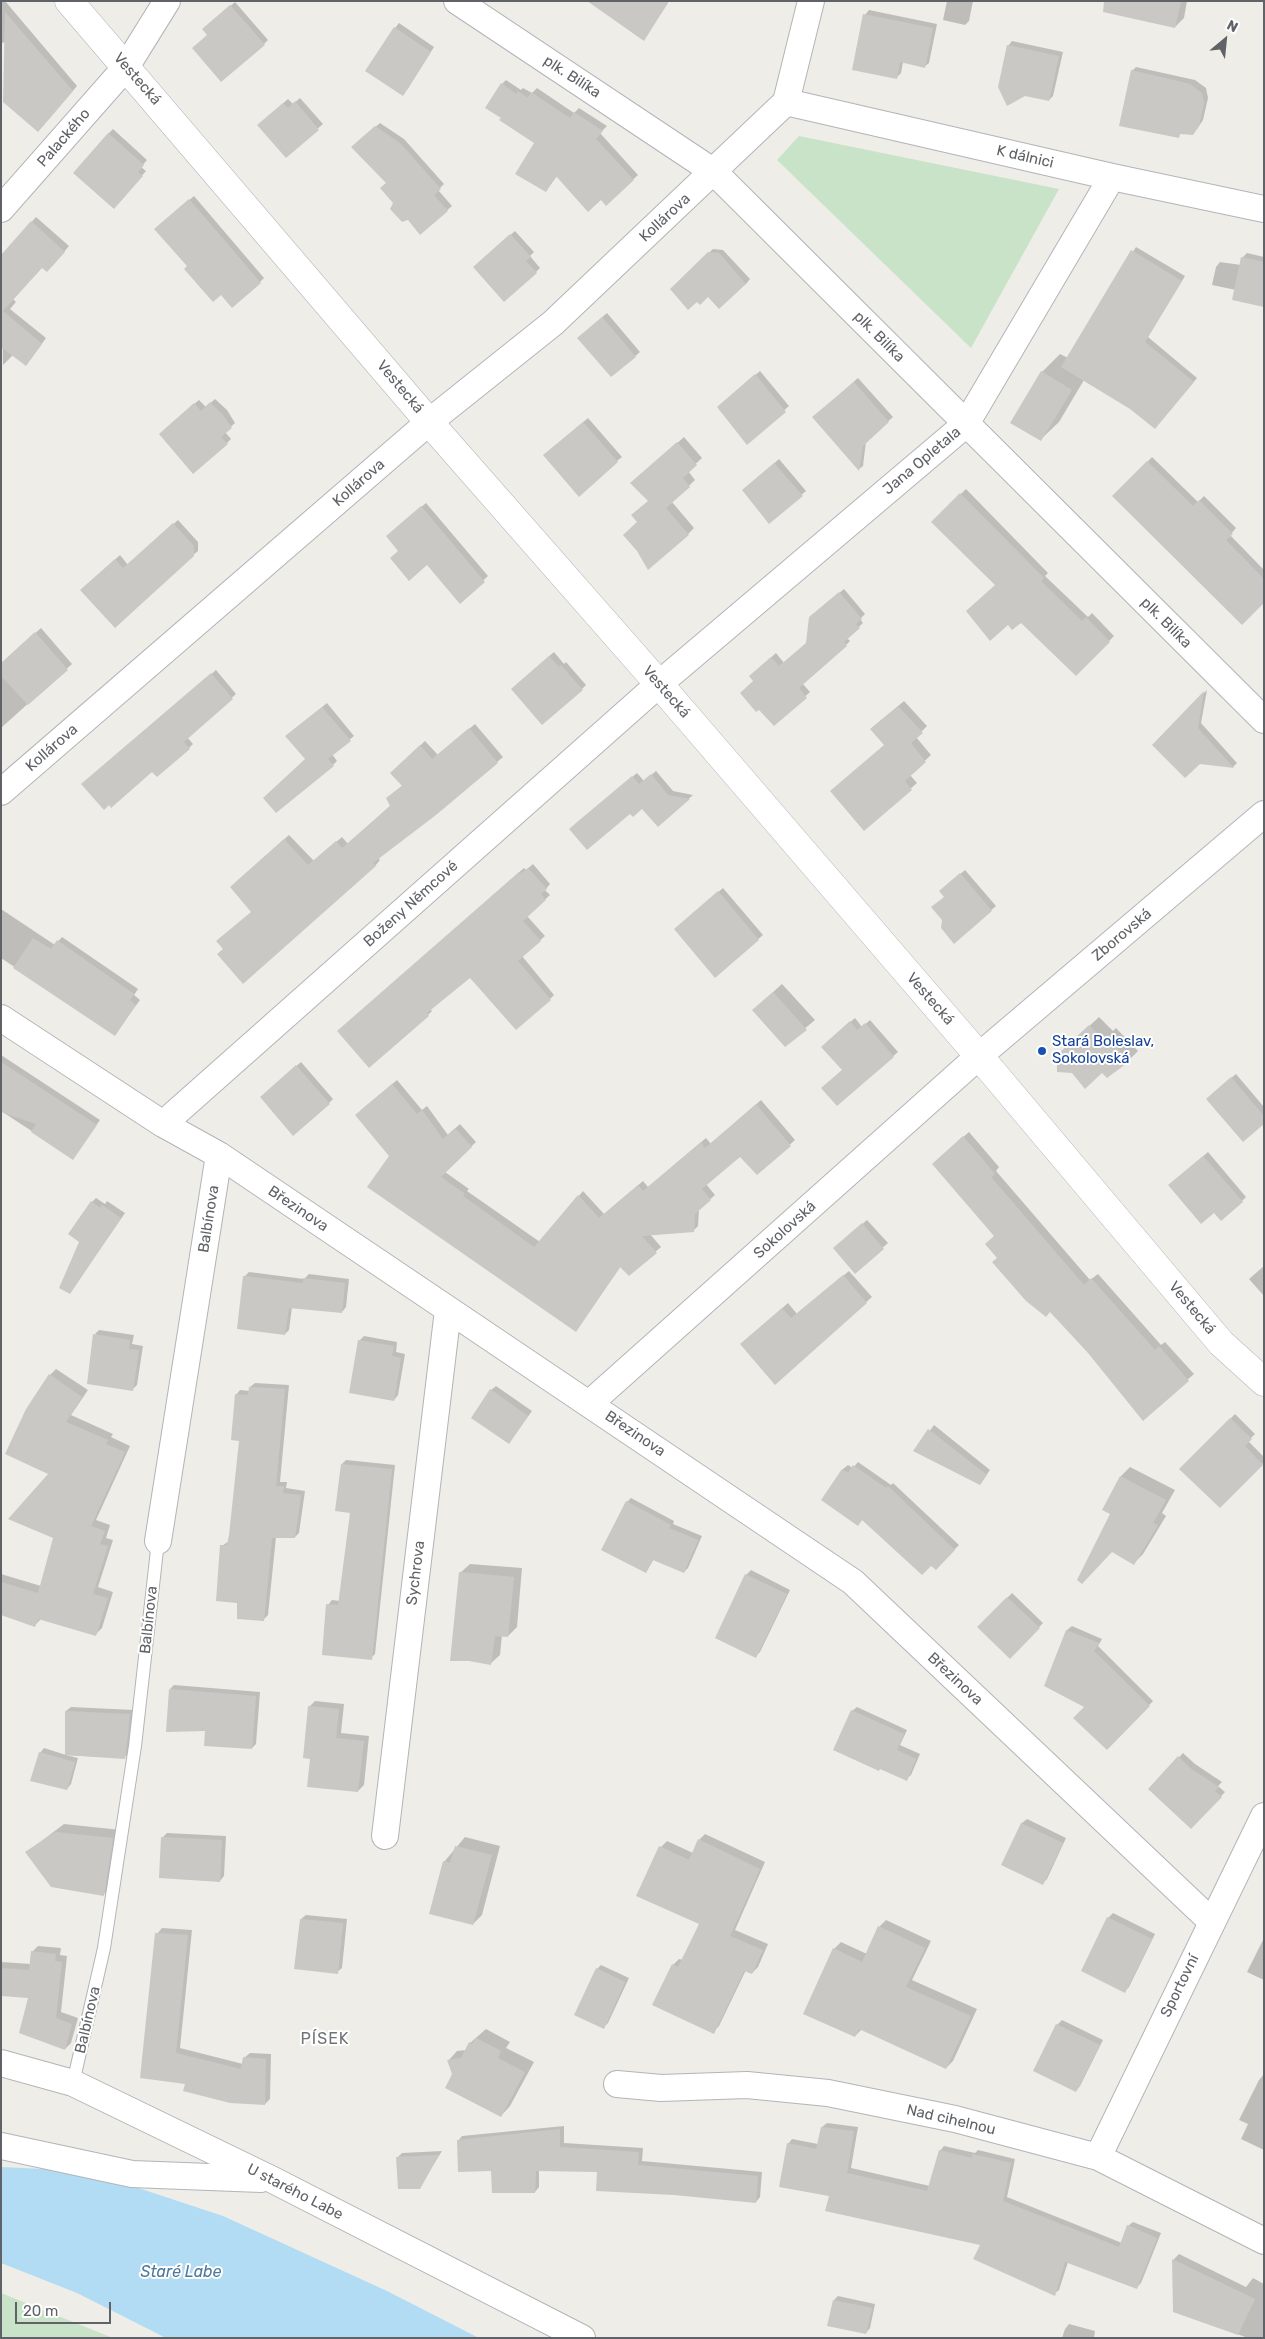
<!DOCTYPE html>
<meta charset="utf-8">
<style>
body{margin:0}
#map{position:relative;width:1265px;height:2339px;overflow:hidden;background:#efede8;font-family:Rubik,sans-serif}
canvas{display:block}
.frame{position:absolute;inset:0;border:2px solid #5f6266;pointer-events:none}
.north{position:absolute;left:1200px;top:15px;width:50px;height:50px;-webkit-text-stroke:4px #fff;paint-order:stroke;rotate:28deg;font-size:14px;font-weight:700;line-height:20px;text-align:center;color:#5f6266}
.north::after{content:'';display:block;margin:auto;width:18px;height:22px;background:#5f6266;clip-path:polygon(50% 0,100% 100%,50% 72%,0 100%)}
.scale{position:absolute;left:15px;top:2302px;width:96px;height:22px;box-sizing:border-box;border:2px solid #5f6266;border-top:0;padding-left:6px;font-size:15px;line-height:18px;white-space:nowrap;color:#5f6266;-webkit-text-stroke:4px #fff;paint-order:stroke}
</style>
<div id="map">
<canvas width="1265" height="2339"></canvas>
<div class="frame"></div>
<div class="north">N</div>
<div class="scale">20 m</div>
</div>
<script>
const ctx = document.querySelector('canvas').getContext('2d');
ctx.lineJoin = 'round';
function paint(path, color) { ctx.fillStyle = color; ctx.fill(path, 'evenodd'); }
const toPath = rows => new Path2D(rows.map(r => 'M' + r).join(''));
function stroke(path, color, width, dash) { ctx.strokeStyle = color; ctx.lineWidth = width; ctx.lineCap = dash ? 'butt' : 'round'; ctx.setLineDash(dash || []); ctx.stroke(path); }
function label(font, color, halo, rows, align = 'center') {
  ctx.font = font + ' Rubik,sans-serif'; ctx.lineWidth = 4; ctx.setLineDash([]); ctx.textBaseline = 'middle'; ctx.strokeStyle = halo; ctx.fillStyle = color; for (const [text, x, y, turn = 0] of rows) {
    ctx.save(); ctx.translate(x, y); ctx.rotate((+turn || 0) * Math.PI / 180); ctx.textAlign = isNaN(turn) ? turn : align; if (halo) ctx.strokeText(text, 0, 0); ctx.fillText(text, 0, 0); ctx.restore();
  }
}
paint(toPath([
 [799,136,1059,189,971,348,777,160],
 [1,2293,113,2338,1,2338]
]), '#c9e3c8');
paint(toPath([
 [1,2167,87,2171,223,2216,387,2291,479,2338,166,2338,77,2293,1,2263]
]), '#b2dcf4');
paint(toPath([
 [1,1,5,1,77,86,42,127,6,41,1,44],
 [668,1,668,3,644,39],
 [947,1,973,1,969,21,965,25,943,20],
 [1115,1,1187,1,1184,18,1175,27],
 [235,2,268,40,264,44,209,35,208,25],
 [869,10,937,24,929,63,924,67,903,62,901,73,897,77,865,15],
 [399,23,434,47,407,90,395,28],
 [1012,41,1063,52,1053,96,1049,100,1008,46],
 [1136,67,1195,80,1206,88,1208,98,1203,120,1197,129,1182,133,1178,136,1132,71],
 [506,80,521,90,523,88,532,93,537,88,574,113,579,108,607,126,600,133,638,175,606,204,601,199,557,176,546,191,536,143,502,84],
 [300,98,323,124,286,156,263,121,288,99,293,104],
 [380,123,404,139,444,184,438,190,452,206,420,233,395,203,387,183,357,143],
 [113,129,147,160,141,167,146,171,118,203,108,134],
 [194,196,264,278,260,282,221,293,188,266,160,225],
 [36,217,69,246,52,266,42,266,13,299,16,302,10,309,46,338,30,360,13,355,3,365,1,257],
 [515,231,534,252,530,256,540,268,536,272,479,263],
 [1136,247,1185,276,1148,337,1197,378,1159,423,1084,380,1059,422,1040,440,1042,372,1060,354,1068,358],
 [713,249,723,250,750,279,746,284,709,296,671,289],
 [1247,253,1264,257,1264,306,1236,290,1212,285,1216,267,1220,262,1241,265,1242,258],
 [607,313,640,352,612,376,583,334],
 [760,371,789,406,747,443,723,403],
 [858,378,893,417,866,441,863,466,859,469,818,413],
 [215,399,227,410,235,423,225,432,231,439,227,443,165,429,199,400,206,407],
 [588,418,622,457,617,461,549,451],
 [684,437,702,458,688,471,695,480,672,502,694,528,688,534,638,521,650,500,638,478],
 [1152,457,1198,502,1204,496,1236,528,1230,535,1264,570,1264,601,1114,496],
 [779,459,806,491,769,522,748,486],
 [966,489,1048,573,1045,576,1088,617,1092,613,1114,636,1076,675,1021,621,1008,623,997,585,933,522],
 [426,503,488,576,460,602,427,563,399,550,392,532],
 [178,520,198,542,198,551,193,555,86,586,120,555,128,565],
 [844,589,865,614,860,619,863,623,847,638,850,641,846,645,802,683,810,692,774,725,755,681,755,672,776,653,784,663,807,643,815,613],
 [41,628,72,664,1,728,1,664],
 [554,652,564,664,566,662,586,685,582,689,517,684],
 [216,670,236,694,187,737,193,744,189,748,152,770,87,780],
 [1207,690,1201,723,1237,763,1233,767,1199,763,1153,745],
 [904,701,927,726,916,737,931,755,910,775,917,783,864,829,885,744,878,723],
 [327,703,354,736,332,754,337,761,333,765,306,759,286,736],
 [475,724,503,757,435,814,378,858,380,860,375,866,252,912,236,882,289,835,314,861,342,837,348,844,391,805,393,793,403,785,391,773,425,741,438,755],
 [656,771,673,791,693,795,658,826,642,808,575,824,637,773,644,781],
 [533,864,550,884,545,890,550,895,527,916,545,936,522,956,554,995,550,999,470,976,430,1009,432,1011,428,1015,343,1027,524,868,526,870],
 [965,870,996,906,954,942,945,887],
 [723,888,763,935,715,976,680,925],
 [1,909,55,945,62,937,138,989,134,995,140,1000,115,1034,1,958],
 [782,984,815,1020,785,1045,763,1001],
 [1099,1017,1113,1031,1116,1028,1138,1051,1129,1060,1102,1072,1068,1046],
 [855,1018,862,1027,870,1020,898,1052,837,1104,843,1070,827,1042],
 [1,1055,100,1120,73,1158,1,1111],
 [301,1062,333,1099,329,1103,266,1093],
 [1236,1074,1264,1107,1264,1123,1212,1094],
 [397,1080,422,1110,427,1106,448,1135,460,1124,476,1142,445,1172,469,1189,467,1191,540,1242,583,1191,604,1214,643,1181,648,1187,706,1138,711,1144,761,1100,795,1140,757,1174,741,1155,706,1184,715,1195,699,1209,698,1226,693,1231,650,1234,661,1247,629,1274,621,1266,576,1331,390,1156,361,1110],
 [969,1132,999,1167,996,1171,1090,1280,1098,1274,1161,1345,1165,1342,1194,1374,1143,1419,1089,1352,999,1258,995,1235,939,1158],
 [1208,1152,1246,1197,1242,1201,1215,1212,1174,1181],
 [96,1198,105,1204,107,1201,125,1213,70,1293,80,1241,92,1202],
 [867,1220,888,1243,855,1272,839,1244],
 [1264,1266,1264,1296,1249,1279],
 [849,1271,872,1297,775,1383,747,1339,788,1303,797,1314],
 [249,1272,304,1279,309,1274,349,1279,346,1307,342,1312,292,1307,289,1330,285,1334,244,1277],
 [99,1330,134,1335,132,1344,143,1346,137,1385,133,1389,95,1334],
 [364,1336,397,1342,396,1352,405,1354,398,1395,394,1400,359,1341],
 [56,1369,88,1390,71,1415,113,1434,111,1437,130,1446,96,1520,110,1525,106,1538,113,1540,98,1587,113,1592,102,1628,96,1634,41,1619,35,1625,1,1614,1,1574,41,1586,55,1537,50,1474,50,1375],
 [255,1383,289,1385,280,1482,287,1482,286,1488,305,1491,299,1533,295,1537,276,1537,268,1615,263,1620,238,1602,222,1546,229,1541,240,1440,236,1395,240,1390,250,1391,250,1387],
 [496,1386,532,1411,509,1443,491,1390],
 [1235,1414,1255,1434,1248,1441,1264,1457,1264,1462,1220,1506,1181,1469],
 [934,1425,990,1470,980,1484,915,1451],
 [346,1460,395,1465,375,1654,371,1658,328,1605,332,1600,340,1601,351,1512,342,1464],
 [858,1462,891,1485,893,1483,959,1545,936,1568,863,1519,858,1524,823,1500,843,1469,848,1465,853,1468],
 [1130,1467,1175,1490,1162,1513,1166,1516,1143,1554,1134,1563,1112,1513,1121,1476],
 [631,1498,674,1521,673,1524,702,1536,688,1568,684,1572,654,1559,646,1572,627,1502],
 [470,1564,522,1568,517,1627,508,1636,502,1635,500,1655,490,1664,469,1660,460,1573],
 [751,1570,790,1590,760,1652,756,1656,716,1637,746,1575],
 [1012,1593,1043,1623,1010,1657,979,1627],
 [1072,1626,1102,1639,1098,1646,1153,1701,1107,1748,1086,1706,1046,1685,1067,1630],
 [174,1685,260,1692,256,1744,252,1748,206,1730,170,1689],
 [315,1701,344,1704,341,1733,369,1736,364,1785,358,1791,311,1758,309,1707],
 [71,1707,134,1710,129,1753,124,1758,66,1755,78,1758,71,1784,67,1789,40,1753,44,1748,66,1755,66,1711],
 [857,1707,907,1730,900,1745,920,1754,911,1775,906,1779,852,1711],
 [1183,1753,1195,1764,1222,1782,1218,1786,1225,1792,1191,1827,1150,1789],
 [1027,1819,1066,1838,1047,1879,1043,1883,1003,1864,1022,1823],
 [64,1824,121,1830,112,1886,103,1895,27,1852],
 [167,1833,226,1836,224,1876,220,1881,163,1837],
 [705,1834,765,1862,735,1930,768,1944,758,1967,752,1973,746,1970,719,2026,713,2032,673,1965,679,1959,683,1960,700,1923,638,1895,661,1847,667,1841,693,1853,699,1840],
 [465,1837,500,1846,482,1915,473,1924,444,1862],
 [1113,1913,1155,1934,1129,1987,1124,1992,1108,1918],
 [306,1915,347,1919,342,1968,337,1972,301,1919],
 [886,1920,931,1941,912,1980,977,2009,953,2061,946,2068,862,2029,855,2036,834,1949,841,1942,867,1954,879,1927],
 [162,1928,192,1930,180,2048,243,2064,244,2058,250,2053,271,2054,270,2099,265,2104,186,2083,141,2077,157,1934],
 [1264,1938,1264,1980,1247,1972],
 [38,1946,61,1948,60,1955,67,1956,61,2012,78,2018,71,2043,65,2049,30,1997,1,1994,1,1962,31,1964,32,1952],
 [601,1965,629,1978,608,2023,604,2027,597,1969],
 [1062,2020,1103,2040,1080,2086,1076,2091,1035,2070,1057,2025],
 [486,2029,510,2042,506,2048,534,2062,510,2106,501,2116,454,2074,448,2061,457,2051,467,2050,470,2043],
 [1264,2074,1264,2150,1241,2139,1248,2124,1239,2120,1259,2080],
 [827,2123,858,2127,851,2168,930,2186,940,2151,944,2146,975,2153,978,2150,1015,2159,1007,2197,1122,2243,1128,2226,1133,2222,1161,2233,1141,2283,1136,2288,1068,2262,1059,2290,1054,2294,982,2244,830,2195,788,2144,792,2139,818,2144,822,2127],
 [564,2126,564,2143,643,2148,642,2161,762,2172,760,2197,756,2202,598,2170,539,2170,539,2187,535,2192,493,2169,458,2141,462,2136],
 [442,2151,419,2188,398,2157,402,2153],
 [1179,2254,1246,2287,1253,2278,1264,2284,1264,2338,1248,2338,1174,2311,1174,2259],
 [838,2296,875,2304,870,2328,866,2333,834,2300],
 [1069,2324,1095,2331,1094,2338,1062,2338,1065,2329]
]), '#0003');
paint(toPath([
 [587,1,669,1,644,41],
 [1104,1,1181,1,1175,28,1103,12],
 [230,5,265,45,221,82,192,48,207,35,202,29],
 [5,12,73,91,38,132,3,102],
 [863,14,933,28,925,68,900,62,897,79,852,70],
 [394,27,431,52,403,96,365,71],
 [1007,45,1059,56,1049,101,1025,96,1007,106,998,87],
 [1131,70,1190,84,1202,93,1204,103,1199,126,1193,135,1180,134,1179,138,1119,126],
 [501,83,516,94,518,91,528,98,531,92,570,118,574,112,603,131,596,139,634,180,606,206,601,200,588,212,556,176,546,192,515,174,534,143,499,120,501,118,485,108],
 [295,101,319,130,286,158,257,125,283,103,288,108],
 [375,126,400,143,441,189,434,195,448,211,420,235,408,220,402,222,390,209,393,203,380,188,386,183,351,147],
 [108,133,144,165,138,172,143,176,114,209,73,173],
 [189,199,261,283,232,308,221,295,213,302,184,269,187,266,154,229],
 [31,221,65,252,47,272,42,268,3,311,42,344,26,366,1,347,1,255],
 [510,234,531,257,526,261,537,273,504,302,473,267],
 [1131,250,1182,281,1145,342,1194,382,1155,429,1130,409,1061,367],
 [708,252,719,253,746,284,719,309,708,297,700,305,697,302,688,310,670,289],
 [1241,257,1264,262,1264,307,1232,300],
 [602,317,636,357,611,377,577,338],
 [1041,371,1072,390,1041,441,1010,423],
 [755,374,786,412,747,445,717,407],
 [854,382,889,422,863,446,859,471,812,417],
 [210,402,222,414,232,428,221,437,228,444,193,474,159,434,194,403,201,411],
 [583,422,618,462,579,497,543,455],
 [677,442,697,465,683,478,690,487,666,508,689,535,648,570,637,551,623,535,637,522,631,515,648,501,630,483],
 [1147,461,1193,506,1199,500,1233,534,1226,540,1264,579,1264,603,1242,625,1112,496],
 [774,463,803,496,769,524,742,490],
 [960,493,1044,578,1041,581,1082,621,1086,617,1110,642,1076,676,1021,623,1012,630,1008,625,990,641,966,611,995,585,931,522],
 [421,506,485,582,460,604,427,565,409,581,390,558,398,551,386,536],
 [173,523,194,546,194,556,115,628,80,590,115,559,123,568],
 [839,592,862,619,856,624,860,628,844,642,847,646,799,688,807,698,774,726,759,710,756,712,740,693,753,681,749,676,771,657,779,666,806,643,809,617],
 [35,632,68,670,28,705,1,676,1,663],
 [549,656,559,667,561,665,583,690,542,725,511,689],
 [211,673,233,699,184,742,190,749,157,777,152,772,111,808,109,805,104,810,81,784],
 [1204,691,1198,728,1234,768,1200,764,1185,778,1152,745],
 [898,706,923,733,911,743,926,762,905,781,912,790,864,831,830,791,884,745,870,729],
 [322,707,351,741,328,759,334,766,276,813,263,798,305,759,285,736],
 [469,728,498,763,436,815,373,863,376,866,243,984,217,954,223,949,216,941,251,912,230,887,284,839,308,865,336,841,342,848,390,806,386,798,402,786,390,773,420,745,432,759],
 [651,774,668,795,690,799,658,827,642,809,633,817,630,814,587,850,569,829,632,776,639,784],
 [528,868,547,889,541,894,546,900,523,921,541,941,518,961,551,1000,516,1030,470,978,427,1013,429,1016,369,1068,337,1031,519,872,521,873],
 [960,873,992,911,954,944,941,928,942,920,931,907,944,897,939,891],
 [718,891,759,940,715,978,674,929],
 [33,938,51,949,57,940,134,994,130,1000,136,1005,115,1036,13,968],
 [773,992,807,1030,785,1047,752,1010],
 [850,1021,857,1030,865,1023,894,1057,837,1106,821,1088,842,1070,821,1047],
 [1089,1025,1103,1039,1106,1037,1130,1061,1107,1078,1102,1073,1085,1089,1072,1073,1057,1072,1057,1055],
 [1,1062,97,1125,73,1160,31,1132,36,1124,1,1112],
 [296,1065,330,1104,293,1136,260,1097],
 [1231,1077,1264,1116,1264,1124,1243,1142,1206,1099],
 [392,1084,417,1114,422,1110,443,1139,455,1128,472,1147,441,1177,465,1194,463,1196,534,1247,578,1195,599,1218,638,1185,643,1191,701,1142,705,1148,756,1104,791,1146,757,1175,740,1157,702,1189,711,1200,695,1214,694,1232,642,1236,657,1253,629,1276,620,1267,576,1332,367,1187,389,1156,355,1115],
 [963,1136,995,1174,991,1177,1084,1285,1091,1278,1155,1350,1159,1346,1189,1381,1143,1421,1088,1353,1050,1312,1046,1317,1026,1301,992,1262,997,1258,985,1244,994,1236,932,1164],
 [1203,1156,1243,1202,1221,1221,1214,1213,1201,1224,1168,1185],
 [91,1201,100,1208,102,1205,121,1218,70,1294,59,1288,79,1242,68,1234],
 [862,1223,884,1249,855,1274,833,1248],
 [843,1275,867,1303,775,1385,740,1344,782,1308,791,1318],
 [243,1276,303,1283,303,1278,345,1283,342,1313,289,1308,285,1335,237,1329],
 [93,1334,130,1340,129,1349,139,1350,133,1391,87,1384],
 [358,1340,394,1346,392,1356,401,1358,394,1401,349,1393],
 [49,1374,82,1397,66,1422,108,1440,106,1444,125,1452,91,1526,105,1531,100,1544,108,1546,93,1594,108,1598,96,1636,38,1619,35,1627,1,1615,1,1582,38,1593,53,1538,8,1519,48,1474,5,1454,26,1409],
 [249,1387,285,1389,276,1486,284,1486,283,1493,301,1495,295,1538,272,1538,264,1621,237,1619,237,1603,216,1601,220,1545,227,1545,229,1535,239,1441,231,1440,235,1394,248,1395],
 [490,1389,528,1416,509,1444,471,1418],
 [1230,1418,1252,1439,1245,1446,1263,1465,1220,1508,1179,1469],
 [928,1429,987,1475,980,1485,913,1451],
 [341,1464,392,1469,372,1660,322,1655,326,1604,338,1605,350,1513,335,1511],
 [853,1465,886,1488,888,1486,955,1550,936,1570,931,1566,922,1575,862,1520,858,1526,821,1500,842,1469,848,1473],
 [1120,1476,1166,1500,1153,1523,1158,1525,1134,1565,1112,1552,1082,1584,1077,1580,1110,1514,1102,1510],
 [626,1501,671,1525,669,1528,698,1540,684,1573,653,1560,646,1573,601,1550],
 [459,1572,514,1577,508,1637,495,1636,491,1665,469,1661,450,1661],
 [745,1574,787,1594,756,1658,715,1638],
 [1007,1597,1040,1628,1010,1659,977,1627],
 [1066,1630,1099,1643,1094,1651,1150,1706,1107,1750,1073,1718,1084,1707,1044,1686],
 [169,1689,256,1696,252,1749,204,1746,205,1731,166,1732],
 [308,1706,339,1709,336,1738,364,1741,358,1792,307,1787,310,1759,303,1758],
 [851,1710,904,1734,897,1750,916,1759,907,1781,880,1769,879,1771,833,1750],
 [65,1711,130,1714,125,1759,65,1755],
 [39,1752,75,1762,67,1790,30,1781],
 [1178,1756,1190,1768,1219,1787,1215,1791,1222,1797,1191,1829,1148,1789],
 [1021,1823,1063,1843,1043,1885,1001,1865],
 [55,1832,113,1838,104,1896,51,1887,25,1852],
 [161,1837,222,1840,220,1882,159,1878],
 [698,1839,760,1869,730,1936,763,1950,752,1974,744,1971,714,2034,652,2005,672,1964,678,1967,699,1924,636,1896,659,1846,689,1860],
 [455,1846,492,1855,473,1925,429,1914,443,1861,450,1863],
 [1107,1917,1152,1939,1125,1993,1081,1971],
 [300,1919,343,1923,338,1974,294,1969],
 [878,1926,925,1948,906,1987,971,2016,946,2069,859,2029,855,2037,803,2014,833,1948,862,1962],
 [155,1933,188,1935,176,2053,241,2069,243,2057,266,2059,265,2105,230,2103,183,2091,185,2084,140,2078],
 [31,1951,56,1954,55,1961,62,1962,56,2018,72,2024,65,2050,19,2033,28,1998,1,1996,1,1968,29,1970],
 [596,1968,625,1982,604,2029,574,2015],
 [1056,2024,1100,2045,1076,2092,1033,2071],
 [476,2038,501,2051,498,2058,525,2072,501,2117,445,2088,452,2074,447,2060,461,2058,469,2042,472,2044],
 [821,2127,854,2131,847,2173,927,2191,939,2150,972,2158,972,2154,1011,2163,1003,2201,1119,2247,1127,2225,1157,2238,1137,2289,1065,2262,1055,2296,973,2259,980,2245,825,2211,829,2196,779,2187,787,2143,816,2149],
 [560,2129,560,2147,639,2152,638,2165,758,2176,756,2203,674,2195,596,2191,597,2172,536,2171,535,2193,492,2193,491,2171,458,2172,457,2140],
 [439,2155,420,2189,398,2189,396,2157],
 [1172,2259,1255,2299,1238,2335,1173,2312],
 [833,2300,872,2308,866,2334,827,2326]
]), '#cac8c4');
const lane = toPath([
 [73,2083,104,1948,135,1746,158,1541]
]);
const street = toPath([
 [457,1,714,172,1264,720],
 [786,102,1112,177,1264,209],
 [1,209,126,67,167,1],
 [1,792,429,422,553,323,786,102,811,1],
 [1,1018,163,1124,219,1155,853,1582,1212,1922],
 [163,1124,659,684,966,424,1112,177],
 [590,1403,979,1056,1264,814],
 [158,1541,219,1155],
 [385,1836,448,1310],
 [1,2063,73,2083,271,2179,582,2338],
 [617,2084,661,2088,747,2085,828,2093,955,2119,1098,2157,1264,2241],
 [1,2146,132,2174,261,2179],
 [1098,2157,1264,1816]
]);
const secondary = toPath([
 [69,1,429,422,659,684,979,1056,1221,1343,1264,1382]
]);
stroke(lane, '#b2b4b8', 14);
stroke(street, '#b2b4b8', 28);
stroke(secondary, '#b4b6ba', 29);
stroke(lane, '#fff', 12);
stroke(street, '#fff', 26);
stroke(secondary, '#fff', 28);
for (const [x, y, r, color] of [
 [1042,1051,5,"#1a4fb4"]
]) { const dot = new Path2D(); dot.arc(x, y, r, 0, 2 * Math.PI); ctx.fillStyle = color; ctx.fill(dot); stroke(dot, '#fff', 2); }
label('15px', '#5f6266', '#fff', [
 ["plk. Bilíka",572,77,33],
 ["Vestecká",137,79,49],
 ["Palackého",64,138,-49],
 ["K dálnici",1025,157,13],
 ["Kollárova",665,218,-43],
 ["plk. Bilíka",879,337,45],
 ["Vestecká",400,387,50],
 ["Jana Opletala",922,461,-40],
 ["Kollárova",359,483,-41],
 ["plk. Bilíka",1166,623,45],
 ["Vestecká",666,692,49],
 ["Kollárova",52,748,-41],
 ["Boženy Němcové",411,904,-42],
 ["Zborovská",1122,935,-40],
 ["Vestecká",930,999,49],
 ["Březinova",298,1209,34],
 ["Balbínova",209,1219,-81],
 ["Sokolovská",785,1230,-42],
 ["Vestecká",1192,1308,50],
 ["Březinova",635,1434,34],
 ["Sychrova",416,1573,-83],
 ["Balbínova",149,1620,-84],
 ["Březinova",955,1679,43],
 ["Sportovní",1180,1986,-64],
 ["Balbínova",88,2020,-77],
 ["Nad cihelnou",951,2120,13],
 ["U starého Labe",295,2192,27]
]);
label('15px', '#164399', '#fff', [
 ["Stará Boleslav,",1052,1042],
 ["Sokolovská",1052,1059]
], 'left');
ctx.letterSpacing = '1px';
label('16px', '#707478', '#fff', [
 ["PÍSEK",325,2039]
]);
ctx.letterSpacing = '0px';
label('italic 16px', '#4d799c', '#fff', [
 ["Staré Labe",181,2272]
]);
</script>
